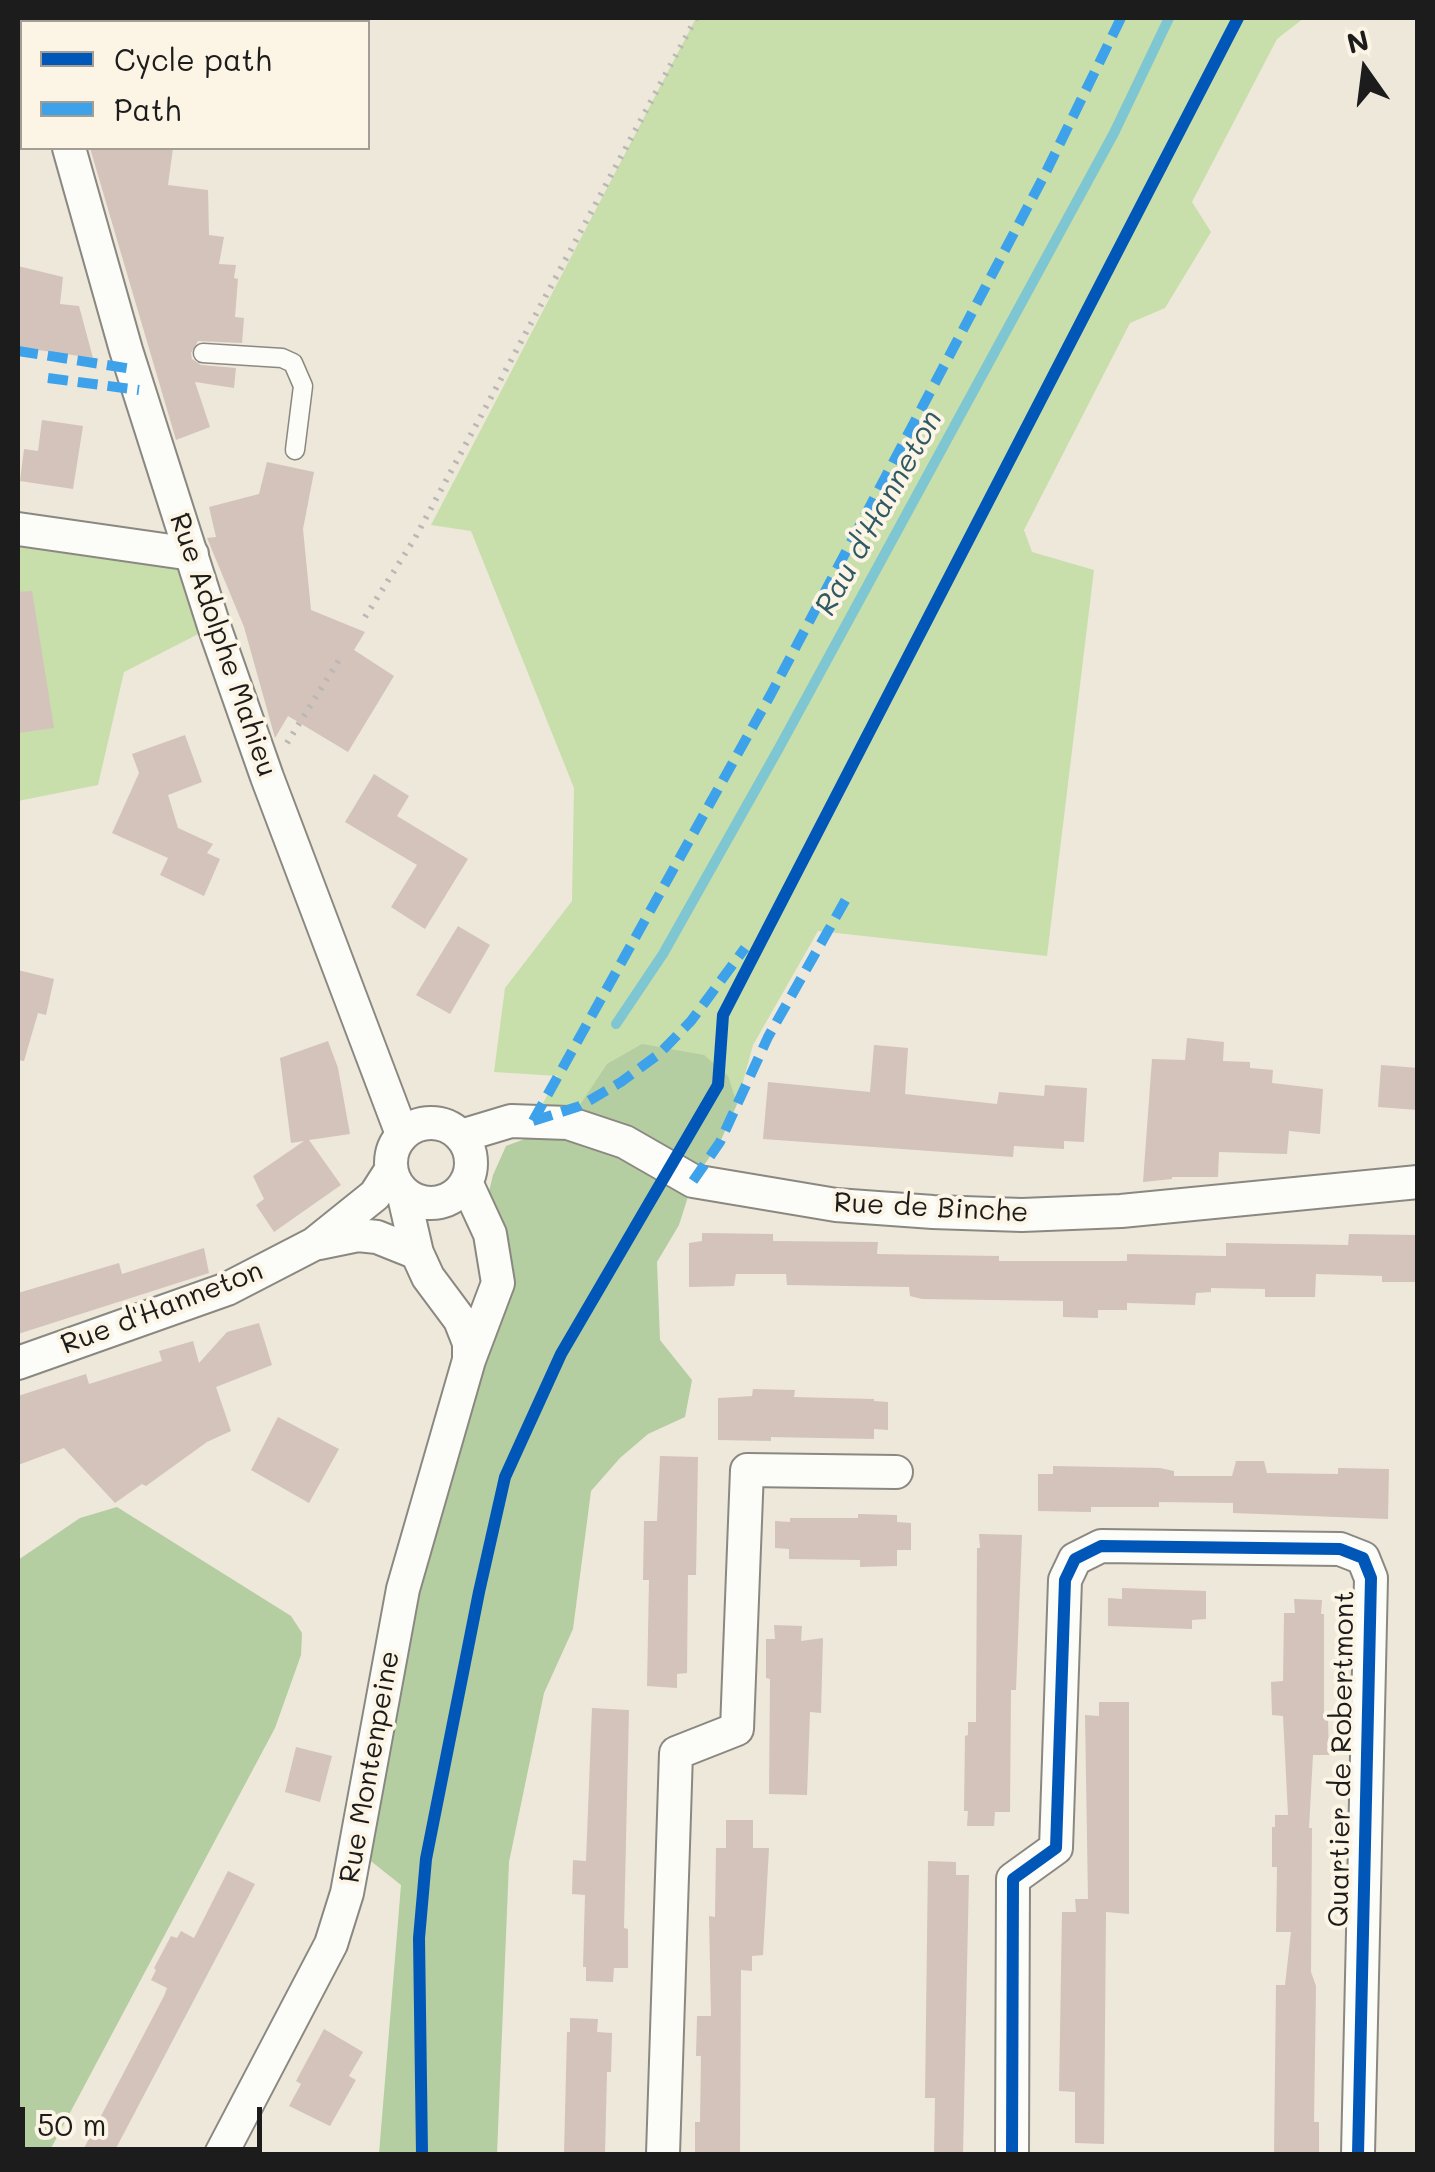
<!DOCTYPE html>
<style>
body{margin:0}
#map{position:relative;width:1435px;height:2172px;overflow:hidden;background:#ede8da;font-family:Mali,sans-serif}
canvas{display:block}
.frame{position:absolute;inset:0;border:20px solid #1c1c1c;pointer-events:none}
.legend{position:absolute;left:20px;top:20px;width:350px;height:130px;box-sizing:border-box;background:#fcf5e5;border:2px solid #a29e95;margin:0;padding:12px 18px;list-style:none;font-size:30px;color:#1c1c1c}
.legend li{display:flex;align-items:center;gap:20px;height:50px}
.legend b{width:50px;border:2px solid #a29e95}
.north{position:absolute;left:1315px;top:20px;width:100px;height:100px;-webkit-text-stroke:8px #fcf5e5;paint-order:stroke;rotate:346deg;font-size:28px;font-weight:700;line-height:40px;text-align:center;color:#1c1c1c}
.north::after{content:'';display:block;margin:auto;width:35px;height:45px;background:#1c1c1c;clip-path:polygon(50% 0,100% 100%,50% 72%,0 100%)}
.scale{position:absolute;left:20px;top:2107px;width:242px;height:45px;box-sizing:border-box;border:5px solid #1c1c1c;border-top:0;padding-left:12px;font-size:30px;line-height:35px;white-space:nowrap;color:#1c1c1c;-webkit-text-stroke:8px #fcf5e5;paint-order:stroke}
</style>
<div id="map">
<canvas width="1435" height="2172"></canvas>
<div class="frame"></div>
<ul class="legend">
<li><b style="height:12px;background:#0057b8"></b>Cycle path</li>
<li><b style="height:12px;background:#3da2ea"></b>Path</li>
</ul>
<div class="north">N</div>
<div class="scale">50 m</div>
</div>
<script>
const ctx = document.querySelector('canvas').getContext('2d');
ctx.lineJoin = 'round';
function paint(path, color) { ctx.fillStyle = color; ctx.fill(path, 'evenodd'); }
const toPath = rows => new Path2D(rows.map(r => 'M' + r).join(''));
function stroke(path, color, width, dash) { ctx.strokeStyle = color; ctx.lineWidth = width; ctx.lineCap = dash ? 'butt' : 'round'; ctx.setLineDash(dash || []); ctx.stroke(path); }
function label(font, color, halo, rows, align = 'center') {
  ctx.font = font + ' Mali,sans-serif'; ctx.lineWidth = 8; ctx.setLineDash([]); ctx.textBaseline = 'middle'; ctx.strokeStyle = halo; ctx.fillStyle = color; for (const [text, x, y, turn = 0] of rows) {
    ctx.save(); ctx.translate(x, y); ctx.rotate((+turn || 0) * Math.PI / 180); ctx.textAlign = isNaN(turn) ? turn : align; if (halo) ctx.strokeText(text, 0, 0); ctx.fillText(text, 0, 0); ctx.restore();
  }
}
paint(toPath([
 [696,18,1304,18,1277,39,1192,202,1211,232,1165,308,1130,323,1024,530,1032,552,1094,570,1047,956,818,931,753,1045,737,1104,720,1142,533,1121,558,1076,494,1072,505,988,572,901,574,788,471,531,431,525],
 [18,529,192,554,214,626,124,672,98,785,18,801]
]), '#c8deab');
paint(toPath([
 [642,1044,704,1055,728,1076,737,1104,720,1142,693,1181,679,1225,657,1262,660,1340,692,1380,685,1417,648,1434,620,1458,591,1491,573,1629,544,1693,509,1862,497,2154,379,2154,401,1885,357,1850,391,1646,498,1283,487,1200,493,1175,506,1146,568,1123,607,1064],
 [117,1507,291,1616,302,1633,301,1655,275,1728,48,2154,18,2154,18,1560,80,1518]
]), '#b4cda1');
stroke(toPath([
 [616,1024,663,954,779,748,1114,133,1169,18]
]), '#7ec6d1', 10);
paint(toPath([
 [90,148,173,148,168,185,208,190,209,235,224,237,219,264,236,265,234,278,238,279,235,317,244,318,242,343,198,341,191,353,192,359,201,365,236,368,234,388,195,382,210,427,176,440],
 [18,266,63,277,60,304,79,306,93,358,18,347],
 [42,420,83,426,73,489,20,481,24,449,38,451],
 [267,462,314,472,303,529,311,610,365,632,354,650,394,676,348,752,288,716,275,738,244,627,207,538,216,537,209,507,259,494],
 [32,591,54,728,18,733,18,592],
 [185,735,202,782,168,795,178,828,213,844,207,853,220,859,204,896,160,875,168,858,112,833,139,773,132,754],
 [374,774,409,796,397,816,468,859,425,929,391,907,417,865,345,822],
 [458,926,490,945,450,1014,416,995],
 [18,970,54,979,46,1015,38,1013,24,1061,18,1060],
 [1187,1038,1224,1042,1223,1061,1250,1062,1250,1068,1273,1070,1272,1083,1323,1089,1320,1134,1289,1131,1287,1154,1219,1152,1218,1177,1172,1177,1172,1179,1143,1182,1152,1059,1185,1060],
 [328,1041,338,1068,350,1134,309,1140,341,1185,274,1232,256,1205,264,1199,253,1176,304,1141,291,1143,280,1058],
 [874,1045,908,1048,905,1094,997,1104,999,1092,1044,1096,1045,1085,1087,1088,1084,1142,1064,1141,1064,1149,1014,1146,1013,1157,763,1139,768,1082,870,1092],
 [1381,1065,1418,1068,1418,1110,1378,1107],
 [702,1233,773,1234,773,1241,878,1242,877,1254,999,1256,999,1261,1127,1261,1127,1254,1226,1256,1226,1243,1348,1245,1349,1234,1418,1235,1418,1282,1382,1282,1382,1276,1316,1274,1315,1297,1265,1297,1265,1289,1211,1288,1211,1292,1196,1293,1195,1305,1127,1303,1127,1310,1098,1310,1098,1318,1063,1317,1063,1301,922,1299,910,1296,909,1287,787,1285,786,1274,736,1274,734,1286,689,1287,689,1243,702,1241],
 [204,1248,209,1273,18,1334,18,1293,119,1263,122,1274],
 [259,1323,272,1365,216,1387,231,1431,207,1442,146,1486,142,1484,115,1503,64,1448,18,1465,18,1396,86,1374,89,1384,162,1361,159,1351,193,1341,199,1363,227,1332],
 [753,1389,795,1390,794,1397,874,1399,874,1401,888,1402,888,1430,874,1429,874,1439,771,1437,771,1441,718,1440,718,1398,752,1396],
 [278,1417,339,1449,309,1503,251,1470],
 [660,1456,698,1457,696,1575,688,1575,687,1673,677,1674,677,1688,647,1686,649,1580,643,1580,644,1521,657,1521],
 [1236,1461,1264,1461,1267,1473,1338,1474,1338,1468,1389,1469,1388,1519,1233,1513,1233,1503,1159,1502,1159,1507,1091,1507,1091,1512,1038,1511,1038,1474,1053,1474,1053,1466,1160,1468,1174,1471,1174,1476,1232,1476],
 [858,1514,897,1515,897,1522,911,1523,911,1550,897,1550,897,1566,860,1567,860,1560,789,1559,789,1549,775,1548,775,1521,790,1522,790,1518,858,1518],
 [979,1534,1022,1535,1016,1690,1011,1690,1010,1812,995,1812,994,1826,967,1826,968,1811,964,1811,965,1736,968,1735,968,1722,976,1722,977,1548,980,1548],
 [1122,1588,1206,1591,1206,1619,1192,1620,1192,1629,1108,1626,1108,1598,1122,1599],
 [1294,1599,1322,1600,1321,1614,1324,1614,1324,1719,1328,1719,1329,1755,1313,1755,1309,1828,1312,1828,1311,1972,1316,1986,1314,2122,1319,2122,1319,2154,1274,2154,1276,1985,1285,1985,1291,1932,1276,1932,1277,1867,1272,1867,1272,1827,1275,1827,1275,1815,1288,1815,1283,1716,1272,1715,1271,1682,1283,1681,1284,1613,1295,1613],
 [774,1625,802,1626,801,1641,823,1638,821,1713,810,1712,807,1795,769,1794,770,1679,766,1678,766,1639,775,1639],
 [1099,1702,1129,1702,1129,1914,1106,1912,1104,2144,1075,2143,1075,2092,1059,2091,1062,1912,1076,1912,1075,1899,1088,1899,1085,1715,1099,1716],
 [592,1708,629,1710,624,1928,628,1929,628,1968,614,1968,613,1982,586,1981,586,1967,583,1967,585,1895,572,1894,573,1860,586,1861],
 [296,1747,332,1756,320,1802,285,1792],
 [726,1820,753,1820,753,1848,769,1848,763,1955,752,1956,752,1971,741,1970,740,2154,695,2154,695,2122,700,2122,701,2056,696,2056,697,2016,711,2016,709,1916,715,1917,716,1848,726,1848],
 [928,1861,956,1862,956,1875,969,1875,963,2154,934,2154,935,2098,925,2098],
 [228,1871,255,1884,113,2154,81,2154,164,1996,167,1988,151,1980,156,1970,154,1968,171,1936,177,1938,181,1931,194,1938],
 [570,2018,598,2019,597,2032,612,2033,611,2072,607,2072,605,2154,564,2154,567,2032,570,2032],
 [324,2029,363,2052,349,2076,356,2080,330,2126,289,2106,301,2084,296,2081]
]), '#d4c3ba');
const service = toPath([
 [203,353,282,358,293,363,303,386,295,450]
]);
const minor = toPath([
 [46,18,46,22],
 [69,148,126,350,214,626,267,777,402,1134],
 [18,529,192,554],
 '391 1163a40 40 0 1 1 80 0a40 40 0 1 1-80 0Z',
 [461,1136,511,1121,568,1123,625,1142,693,1181,836,1205,933,1212,1022,1215,1121,1211,1418,1182],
 [403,1192,417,1253,428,1277,460,1320,469,1343,469,1360],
 [319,1243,358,1235,377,1237,417,1253],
 [18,1363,227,1289,314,1244,375,1195,391,1170],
 [221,2154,331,1944,347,1893,403,1589,469,1360,498,1283,490,1234,466,1182],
 [663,2154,676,1753,737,1729,747,1470,896,1472],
 [1012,2154,1013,1879,1056,1848,1065,1580,1075,1559,1101,1546,1340,1549,1363,1558,1371,1578,1358,2154]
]);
stroke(service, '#8b8881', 21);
stroke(minor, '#8b8881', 36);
stroke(toPath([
 [365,617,415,538,696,18],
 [287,743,342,655]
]), '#b9b8b6', 6, [2.5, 8]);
stroke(service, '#fcfcf9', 18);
stroke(minor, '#fcfcf9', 32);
stroke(toPath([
 [18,351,132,369],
 [48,378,139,390],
 [533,1121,771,694,1044,176,1121,18],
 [533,1121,580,1106,621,1082,659,1054,691,1021,745,948],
 [693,1181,720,1142,768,1037,850,892]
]), '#3da2ea', 10, [20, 10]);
stroke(toPath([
 [422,2154,419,1938,426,1859,479,1592,505,1477,561,1354,718,1085,723,1015,1238,18],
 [1012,2154,1013,1879,1056,1848,1065,1580,1075,1559,1101,1546,1340,1549,1363,1558,1371,1578,1358,2154]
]), '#0057b8', 12);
label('28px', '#1c1c1c', '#fcf5e5', [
 ["Rue Adolphe Mahieu",223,645,71],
 ["Rue de Binche",931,1208,3],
 ["Rue d'Hanneton",162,1308,-21],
 ["Quartier de Robertmont",1342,1759,-89],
 ["Rue Montenpeine",370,1767,-80]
]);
label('italic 30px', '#305a63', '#fcf5e5', [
 ["Rau d'Hanneton",879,513,-61]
]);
</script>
